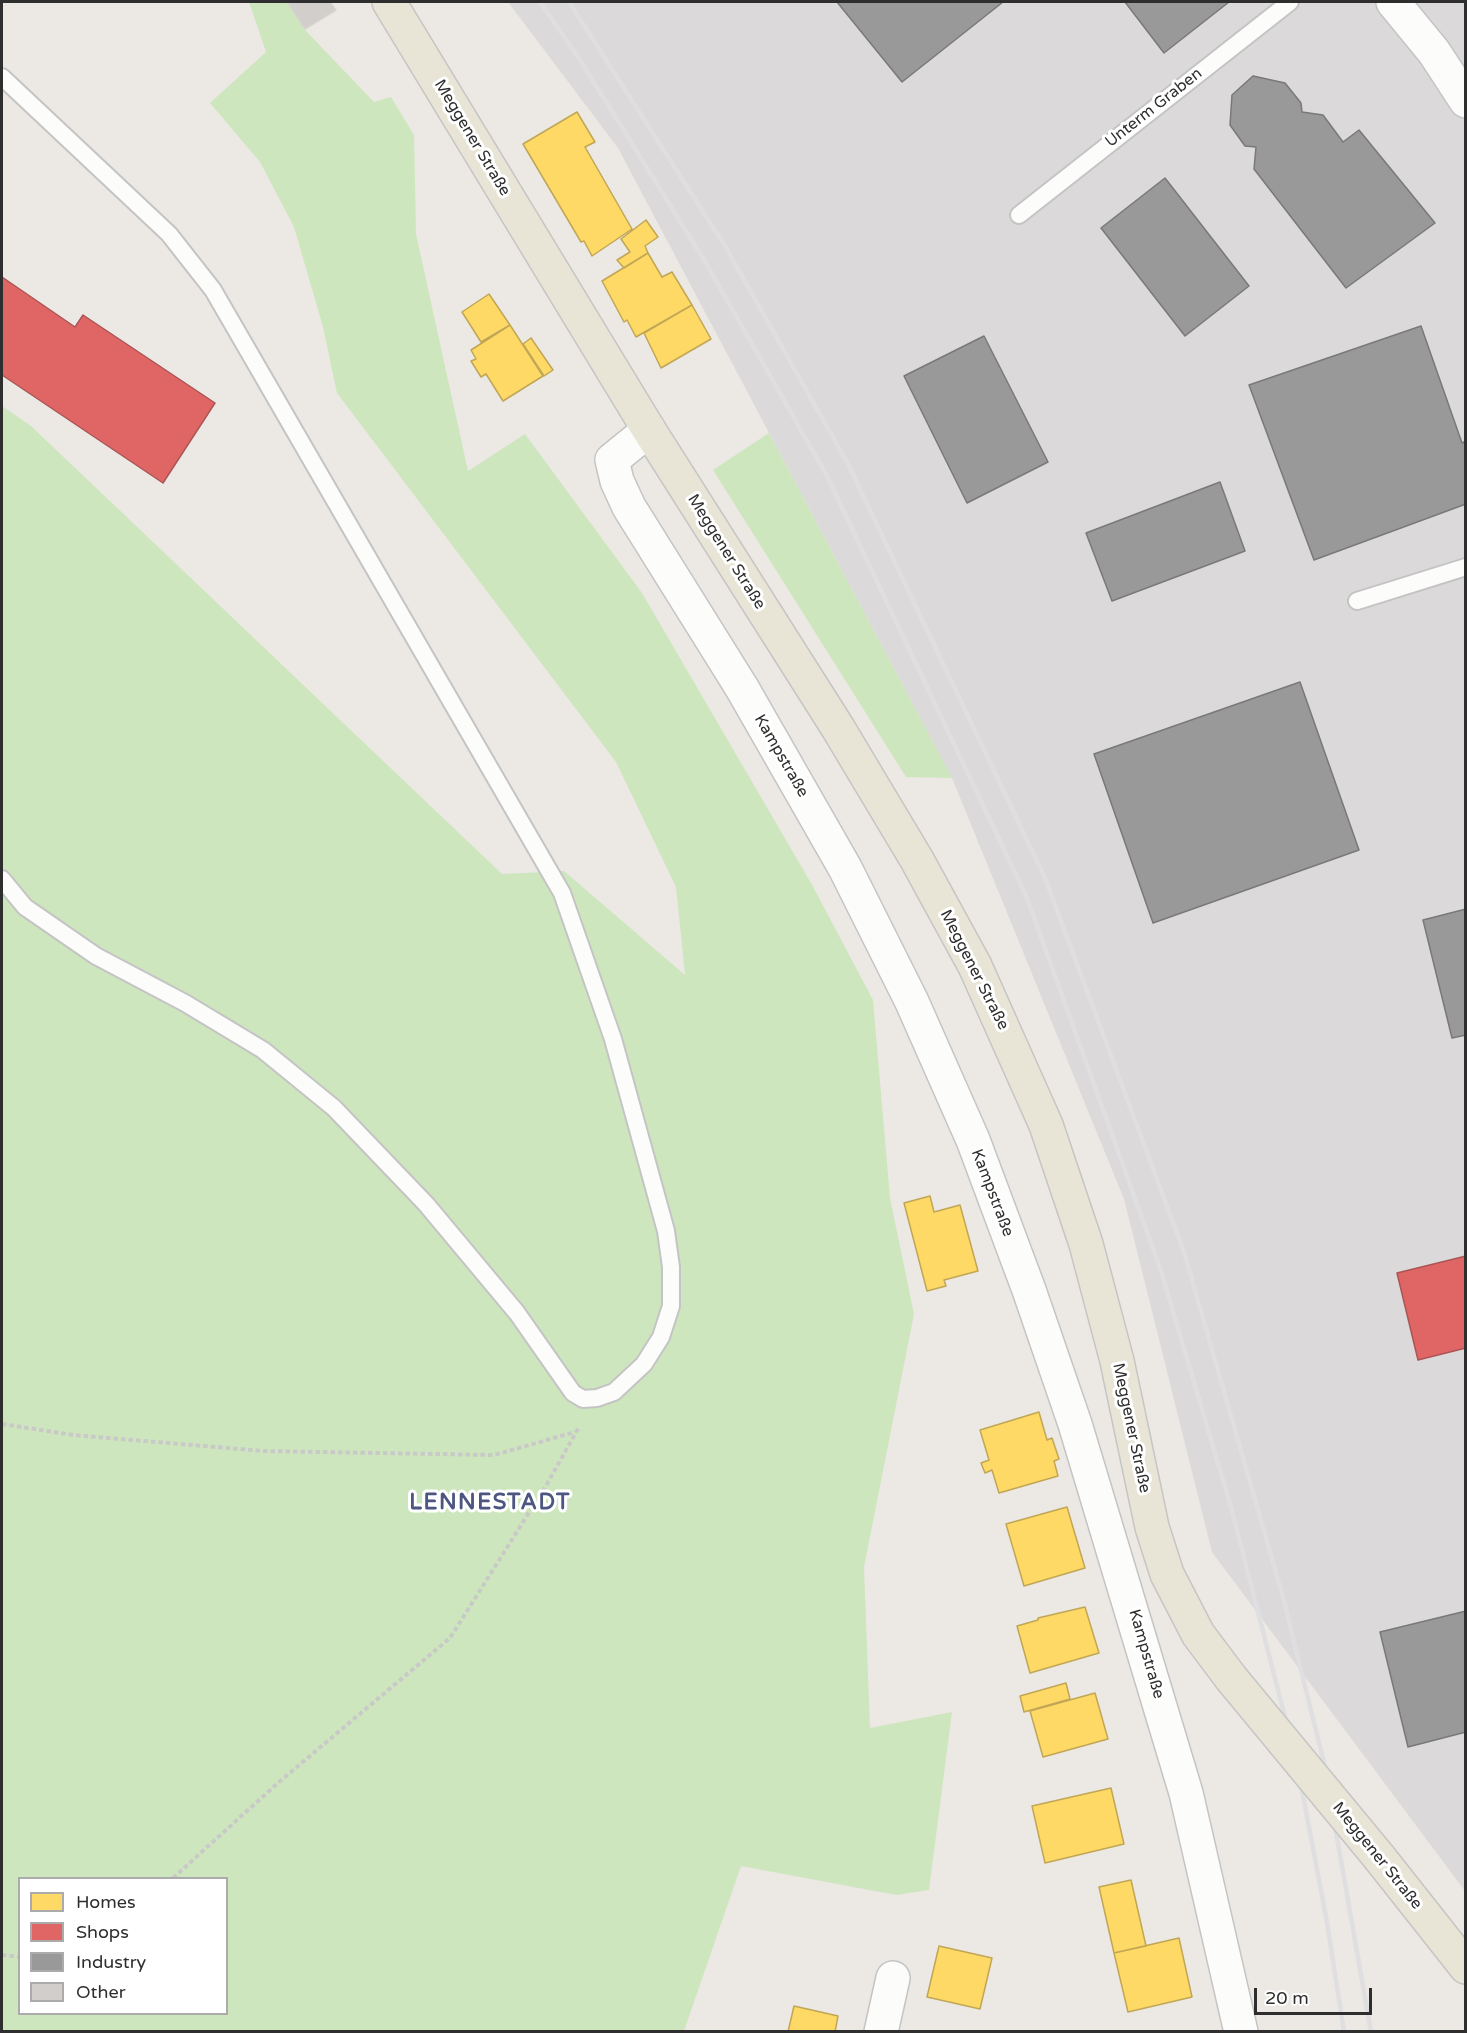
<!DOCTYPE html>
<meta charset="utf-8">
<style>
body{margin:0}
#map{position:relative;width:1467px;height:2033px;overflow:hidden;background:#ece8e4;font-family:"Varela Round",sans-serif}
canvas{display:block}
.frame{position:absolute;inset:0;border:3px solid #2e2e2e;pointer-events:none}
.legend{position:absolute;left:18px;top:1877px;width:210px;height:138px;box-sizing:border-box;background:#fff;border:2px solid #ababab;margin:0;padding:8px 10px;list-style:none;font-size:18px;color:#2e2e2e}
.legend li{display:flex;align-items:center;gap:12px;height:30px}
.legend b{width:30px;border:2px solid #ababab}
.scale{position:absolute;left:1254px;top:1988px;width:118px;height:27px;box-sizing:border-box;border:3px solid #2e2e2e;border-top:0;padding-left:8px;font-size:18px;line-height:21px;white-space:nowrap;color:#2e2e2e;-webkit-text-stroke:4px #fff;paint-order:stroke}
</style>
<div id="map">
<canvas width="1467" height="2033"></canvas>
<div class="frame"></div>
<ul class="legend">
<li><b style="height:16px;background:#ffd966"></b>Homes</li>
<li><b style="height:16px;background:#e06666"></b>Shops</li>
<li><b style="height:16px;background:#999"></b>Industry</li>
<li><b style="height:16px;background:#d1cecb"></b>Other</li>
</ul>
<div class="scale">20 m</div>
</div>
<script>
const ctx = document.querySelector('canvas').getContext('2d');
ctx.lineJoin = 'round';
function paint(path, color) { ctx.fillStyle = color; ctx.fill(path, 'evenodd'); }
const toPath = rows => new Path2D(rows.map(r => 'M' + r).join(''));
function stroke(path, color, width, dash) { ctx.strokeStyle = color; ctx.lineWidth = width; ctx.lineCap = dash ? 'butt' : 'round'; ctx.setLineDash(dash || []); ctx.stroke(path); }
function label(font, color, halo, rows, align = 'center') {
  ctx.font = font + ' "Varela Round",sans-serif'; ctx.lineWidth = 6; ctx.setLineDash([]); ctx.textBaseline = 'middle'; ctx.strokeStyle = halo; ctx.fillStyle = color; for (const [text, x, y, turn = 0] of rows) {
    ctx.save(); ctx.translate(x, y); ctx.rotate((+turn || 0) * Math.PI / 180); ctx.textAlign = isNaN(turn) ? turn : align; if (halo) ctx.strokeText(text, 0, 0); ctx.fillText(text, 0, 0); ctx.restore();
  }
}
paint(toPath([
 [508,2,1465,2,1465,1891,1212,1552,1124,1199,952,778,618,148]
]), '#dcd9db');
paint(toPath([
 [249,2,293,2,305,30,374,102,391,97,414,135,416,234,468,471,525,434,642,593,811,883,873,1000,890,1198,914,1314,864,1567,870,1728,952,1712,929,1890,896,1895,741,1866,684,2031,2,2031,2,406,31,426,502,874,564,871,685,975,676,887,616,762,337,393,323,327,294,227,260,162,210,103,266,52],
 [20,1878,226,1878,226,2014,20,2014],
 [769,433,952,778,906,777,713,470]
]), '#cee6be');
const homes = toPath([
 [577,112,595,142,585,147,632,229,592,256,584,241,581,242,523,144,577,112],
 [646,220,658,237,645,246,648,253,624,268,617,260,630,252,621,239,646,220],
 [648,253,662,277,672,272,692,305,636,337,627,320,624,322,602,281,648,253],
 [489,294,510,325,481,342,462,312,489,294],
 [692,305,711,339,661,368,644,333,692,305],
 [510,325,543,376,503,401,486,374,481,377,471,361,476,359,471,350,510,325],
 [531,338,553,370,544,376,523,344,531,338],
 [930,1196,934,1212,960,1205,978,1271,944,1280,946,1286,927,1291,904,1203,930,1196],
 [1039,1412,1047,1440,1052,1438,1059,1459,1054,1461,1058,1476,999,1493,992,1470,985,1473,981,1463,989,1460,980,1430,1039,1412],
 [1067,1507,1085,1568,1024,1586,1006,1524,1067,1507],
 [1085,1607,1099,1653,1030,1673,1017,1626,1038,1620,1038,1618,1085,1607],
 [1066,1683,1070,1699,1024,1712,1020,1696,1066,1683],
 [1095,1693,1108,1739,1043,1757,1030,1711,1095,1693],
 [1111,1788,1124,1844,1045,1863,1032,1806,1111,1788],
 [1131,1880,1146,1946,1114,1953,1099,1887,1131,1880],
 [1179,1938,1192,1997,1128,2012,1114,1953,1179,1938],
 [939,1946,992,1958,980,2009,927,1997,939,1946],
 [794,2006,838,2016,835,2032,788,2032,794,2006]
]);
paint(homes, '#ffd966');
stroke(homes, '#c0a655', 1.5);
const shops = toPath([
 [2,277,75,327,83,315,215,403,163,483,2,375,2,277],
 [1466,1256,1466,1348,1418,1360,1397,1273,1466,1256]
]);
paint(shops, '#e06666');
stroke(shops, '#ab5555', 1.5);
const industry = toPath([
 [837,2,1003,2,902,82,837,2],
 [1125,2,1229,2,1164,53,1125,2],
 [1253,76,1285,83,1301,103,1302,112,1323,115,1343,142,1359,130,1435,223,1346,288,1254,169,1256,147,1245,146,1230,125,1232,95,1253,76],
 [1165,178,1249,286,1185,336,1101,228,1165,178],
 [1421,326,1462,443,1466,441,1466,504,1314,560,1249,385,1421,326],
 [984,336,1048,462,967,503,904,376,984,336],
 [1220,482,1245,551,1112,601,1086,533,1220,482],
 [1300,682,1359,850,1153,923,1094,754,1300,682],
 [1466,909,1466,1035,1452,1038,1423,920,1466,909],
 [1466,1611,1466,1732,1408,1747,1380,1632,1466,1611]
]);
paint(industry, '#999');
stroke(industry, '#797979', 1.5);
const building = toPath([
 [287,2,330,2,336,10,305,29,287,2]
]);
paint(building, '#d1cecb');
stroke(building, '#d7d4d0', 1.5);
const lane = toPath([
 [2,77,169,234,213,290,562,893,613,1039,666,1231,671,1267,671,1306,661,1337,644,1364,614,1392,597,1398,583,1399,573,1393,517,1313,426,1204,334,1108,263,1050,185,1003,96,956,25,907,2,879],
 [1019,215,1290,2],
 [1357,601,1466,567]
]);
const street = toPath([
 [1393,2,1434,52,1466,101],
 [649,430,612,460,617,481,629,507,742,688,845,868,912,1002,973,1140,1029,1290,1075,1424,1186,1793,1241,2032],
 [881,2032,893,1978]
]);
const primary = toPath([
 [389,2,649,430,838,728,917,860,975,966,1046,1125,1086,1244,1117,1361,1152,1527,1167,1574,1198,1634,1231,1678],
 [1379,1857,1466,1967]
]);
stroke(lane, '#c5c4c5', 20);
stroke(street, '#c5c4c5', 36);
stroke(primary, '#c6c5c4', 36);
stroke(toPath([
 [2,1424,73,1435,263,1451,494,1455,575,1432],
 [173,1878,279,1782,450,1638,547,1484,579,1427],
 [2,1955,20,1957]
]), '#c9c9c8', 4, [4.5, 3]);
stroke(lane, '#fcfcfb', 16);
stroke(street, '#fcfcfb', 33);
stroke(primary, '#e8e4d6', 33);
stroke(toPath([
 [540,2,580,60,706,263,827,476,1027,898,1160,1268,1231,1507,1297,1764,1327,1922,1344,2032],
 [569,2,725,246,848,464,1045,878,1184,1252,1284,1601,1324,1763,1371,2032]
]), '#dfdfe1', 4.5);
const primaryBridge = toPath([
 [1231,1678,1379,1857]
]);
stroke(primaryBridge, '#c6c5c4', 36, []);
stroke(primaryBridge, '#e8e4d6', 33);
label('16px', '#2e2e2e', '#fff', [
 ["Unterm Graben",1154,108,-38],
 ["Meggener Straße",472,138,59],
 ["Meggener Straße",726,552,58],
 ["Kampstraße",781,756,60],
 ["Meggener Straße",974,970,63],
 ["Kampstraße",992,1193,69],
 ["Meggener Straße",1131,1428,78],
 ["Kampstraße",1146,1654,74],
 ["Meggener Straße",1377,1856,51]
]);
ctx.letterSpacing = '1.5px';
label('bold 22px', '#4d5680', '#fff', [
 ["LENNESTADT",490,1503]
]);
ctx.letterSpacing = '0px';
</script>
